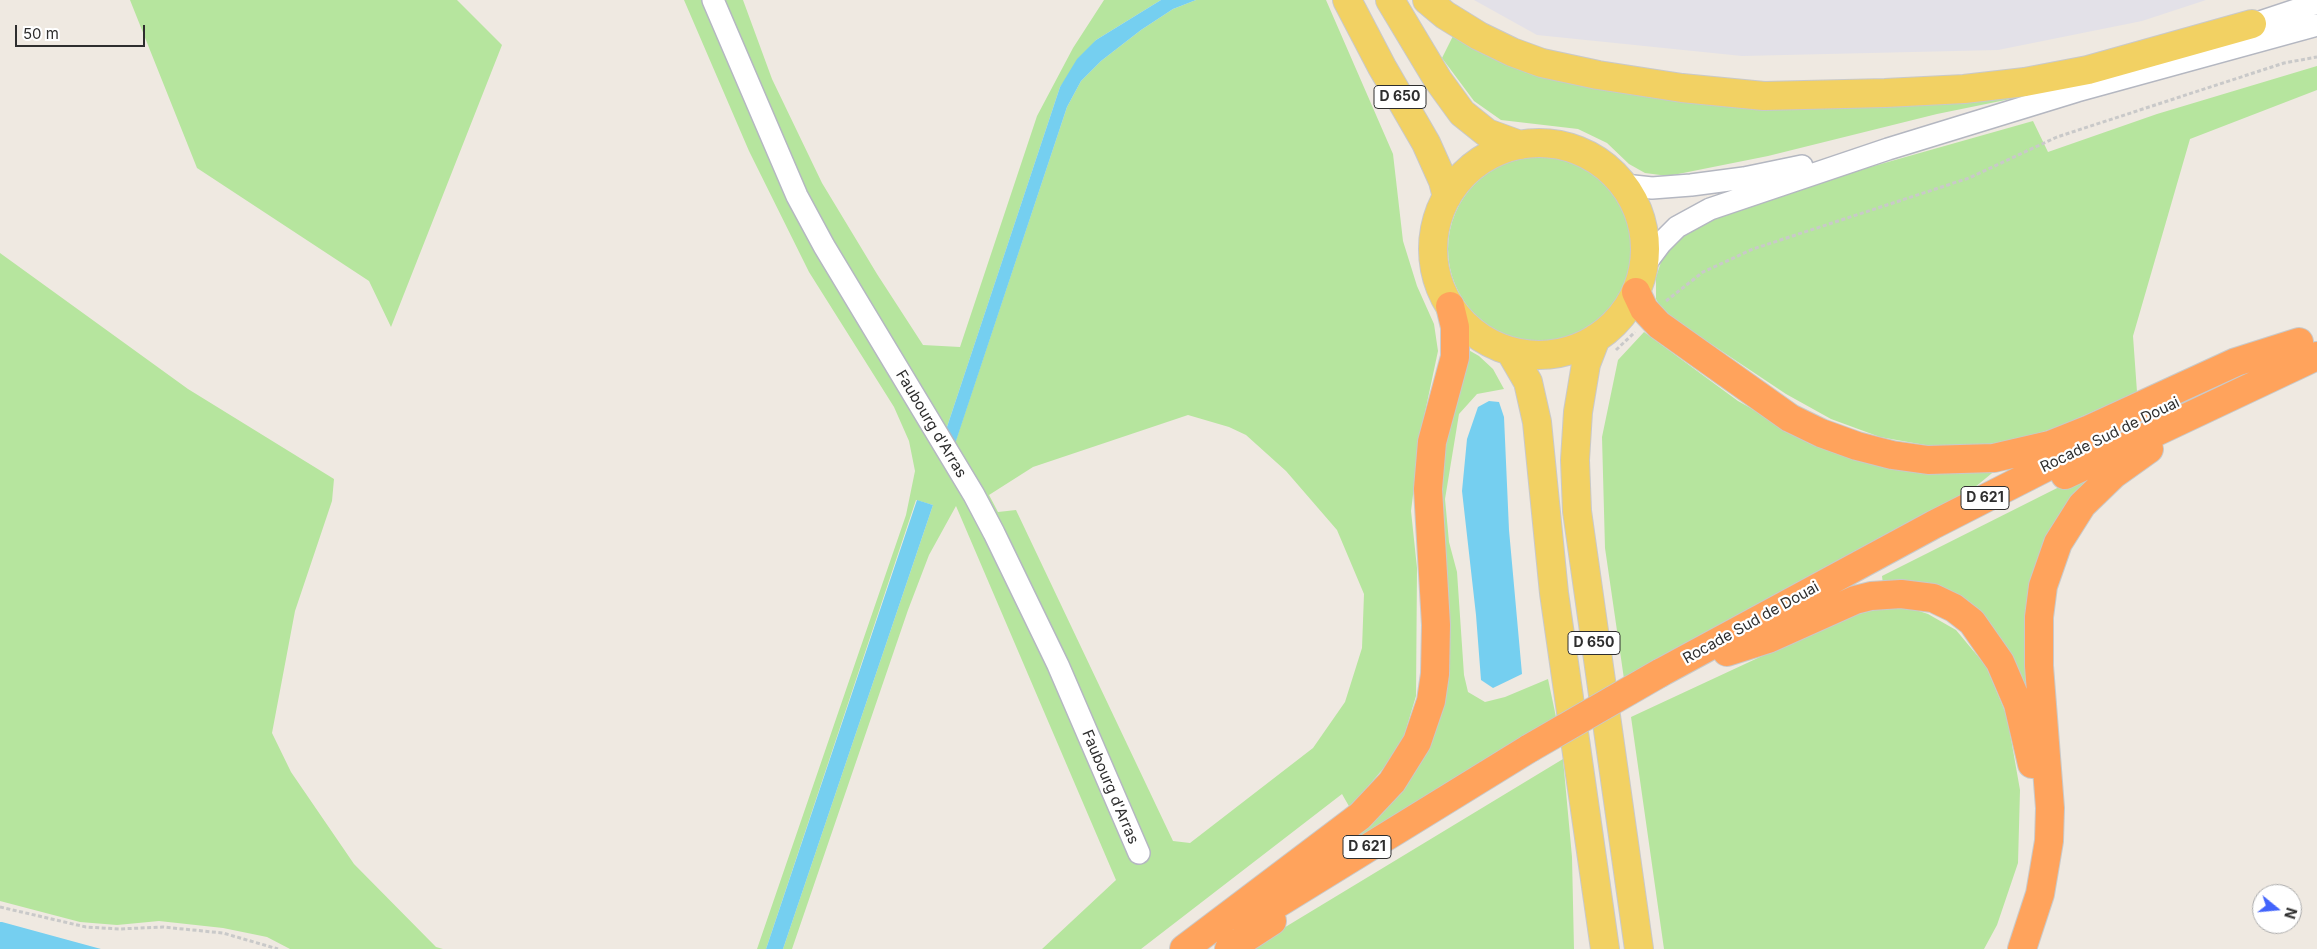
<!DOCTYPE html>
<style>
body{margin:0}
#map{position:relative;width:2317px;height:949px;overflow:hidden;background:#efe9e1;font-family:Inter,sans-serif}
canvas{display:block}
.north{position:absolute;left:2252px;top:884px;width:50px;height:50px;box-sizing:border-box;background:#fff;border:1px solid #ababab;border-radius:50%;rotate:107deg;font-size:14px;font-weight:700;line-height:20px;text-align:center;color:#2e2e2e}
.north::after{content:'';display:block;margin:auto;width:18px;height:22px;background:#4264fb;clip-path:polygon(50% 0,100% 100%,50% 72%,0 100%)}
.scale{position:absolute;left:15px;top:25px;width:130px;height:22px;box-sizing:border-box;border:2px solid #2e2e2e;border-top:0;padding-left:6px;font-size:15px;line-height:18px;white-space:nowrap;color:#2e2e2e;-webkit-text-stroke:4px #fff;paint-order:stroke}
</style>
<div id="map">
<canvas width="2317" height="949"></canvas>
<div class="north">N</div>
<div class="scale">50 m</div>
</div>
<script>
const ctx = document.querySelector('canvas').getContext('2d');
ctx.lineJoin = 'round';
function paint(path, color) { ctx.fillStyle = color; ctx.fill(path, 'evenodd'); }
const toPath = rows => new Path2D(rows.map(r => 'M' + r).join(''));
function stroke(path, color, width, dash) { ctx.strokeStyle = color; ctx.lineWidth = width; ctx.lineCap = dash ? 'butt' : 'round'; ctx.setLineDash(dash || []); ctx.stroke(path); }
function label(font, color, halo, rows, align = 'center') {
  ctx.font = font + ' Inter,sans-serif'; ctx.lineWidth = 4.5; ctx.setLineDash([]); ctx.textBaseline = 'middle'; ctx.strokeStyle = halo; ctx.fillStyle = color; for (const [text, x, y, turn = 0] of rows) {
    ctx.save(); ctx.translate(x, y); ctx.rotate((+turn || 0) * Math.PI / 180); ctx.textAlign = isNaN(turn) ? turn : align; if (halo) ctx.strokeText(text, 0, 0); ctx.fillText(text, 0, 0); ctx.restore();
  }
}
paint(toPath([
 [1474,0,2206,0,2142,21,1998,50,1742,56,1537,35]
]), '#e3e1e8');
paint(toPath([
 [130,0,457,0,502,45,391,327,369,281,197,168],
 [684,0,743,0,772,79,822,183,877,274,923,345,960,347,1037,116,1073,48,1104,0,1161,0,1096,40,1060,87,946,430,955,443,1067,107,1081,81,1101,61,1141,30,1173,9,1196,0,1326,0,1393,154,1403,241,1417,286,1434,324,1438,351,1421,431,1411,511,1417,568,1416,696,1404,736,1387,764,1350,808,1342,794,1141,949,1042,949,1116,880,956,506,929,555,908,610,792,949,783,949,933,505,916,500,766,949,757,949,906,515,915,471,909,441,894,407,809,272,749,151],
 [1188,415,1229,427,1246,435,1286,471,1337,530,1364,594,1362,648,1345,702,1313,748,1190,843,1173,841,1016,510,998,512,989,495,1033,467],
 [1454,34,1583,78,2035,94,1937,114,1768,156,1668,176,1645,173,1629,164,1607,143,1578,129,1501,120,1474,101,1442,58],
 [2317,66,2317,90,2190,139,2133,336,2137,392,2056,428,2012,441,1969,447,1925,445,1880,437,1831,419,1786,394,1663,312,1656,299,1656,277,1663,256,1676,239,1705,220,1849,173,2033,121,2048,152,2157,114],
 '1448 249a92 92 0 1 1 184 0a92 92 0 1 1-184 0Z',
 [0,253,188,389,334,479,332,501,295,611,272,733,291,772,354,864,436,947,443,949,290,949,267,937,223,928,159,921,117,925,80,922,0,901],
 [1644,332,1738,401,1779,424,1997,469,1963,497,1624,679,1605,548,1602,437,1618,360],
 [1465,348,1479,356,1493,369,1504,389,1477,394,1459,414,1445,499,1449,542,1457,572,1464,675,1468,692,1485,702,1505,697,1548,679,1556,717,1393,819,1319,861,1416,768,1440,456],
 [2091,471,2091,479,2059,515,2039,565,2032,711,2000,647,1883,584,1882,576],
 [1910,608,1928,614,1956,630,1986,666,2007,716,2020,790,2018,863,1997,925,1984,949,1664,949,1631,717,1846,617,1879,609],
 [1563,759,1572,857,1574,949,1249,949]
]), '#b6e59e');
paint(toPath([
 [1161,0,1196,0,1173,9,1141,30,1101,61,1081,81,1067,107,955,444,946,430,1060,87,1077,59,1096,40],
 [1489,401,1499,402,1504,417,1509,530,1522,674,1493,688,1481,680,1476,615,1462,491,1467,439,1478,407],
 [917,500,933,505,783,949,766,949],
 [0,922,2,922,101,949,0,949]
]), '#75cff0');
const minor = toPath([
 [713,0,797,196,824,246,974,495,994,533,1058,665,1139,853],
 [2239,29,2317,3],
 [1624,185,1652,188,1691,185,1744,178,1802,166],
 [1643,267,1661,243,1677,227,1710,209,1888,149,2077,91,2317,25]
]);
const major = toPath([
 [1347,0,1382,67,1426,143,1443,181,1447,197],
 [1390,0,1438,80,1462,113,1487,133,1520,145],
 [1427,0,1445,15,1479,36,1512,52,1542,63,1598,75,1682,88,1764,96,1885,93,1964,89,2025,82,2088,70,2252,24],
 '1433 249a106 106 0 1 1 212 0a106 106 0 1 1-212 0Z',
 [1596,338,1586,364,1578,412,1575,460,1577,511,1639,949],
 [1510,351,1528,382,1537,422,1554,593,1605,949]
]);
const highway = toPath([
 [1636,292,1644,309,1659,325,1790,418,1821,433,1857,446,1892,455,1928,460,1994,458,2050,445,2090,429,2236,362,2299,342],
 [2065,475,2317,356],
 [1727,652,1768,639,1855,600,1871,596,1901,594,1933,598,1954,608,1972,622,2000,662,2018,704,2032,764],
 [1660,673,1933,525,2082,449],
 [1246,923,1530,748],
 [1184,949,1360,816,1392,782,1417,742,1431,701,1435,674,1436,625,1428,489,1432,442,1455,357,1455,327,1450,306],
 [1229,949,1272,921],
 [2022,949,2040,894,2049,841,2050,808,2039,666,2039,617,2043,586,2058,543,2082,505,2114,474,2149,449]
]);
stroke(minor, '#b4b7c1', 24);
stroke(major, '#c9c9c9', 30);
stroke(highway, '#c9c9c9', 30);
stroke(toPath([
 [1666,301,1703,272,1753,249,1969,178,2057,137,2284,63,2317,57],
 [1616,350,1635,332],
 [0,907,86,927,119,929,163,927,223,933,278,949]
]), '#c9c9c9', 3, [4, 2.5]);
stroke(minor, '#fff', 21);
stroke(major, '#f2d163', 28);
stroke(highway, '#ffa35c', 28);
const highwayBridge = toPath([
 [1530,748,1660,673]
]);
stroke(highwayBridge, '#c9c9c9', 30, []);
stroke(highwayBridge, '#ffa35c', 28);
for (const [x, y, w] of [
 [1400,97,52],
 [1985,498,48],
 [1594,643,52],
 [1367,847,48]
]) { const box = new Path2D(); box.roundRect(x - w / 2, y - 11.5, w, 23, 4); ctx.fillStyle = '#fff'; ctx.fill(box); stroke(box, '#2e2e2e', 1); }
label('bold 14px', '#2e2e2e', null, [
 ["D 650",1400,97],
 ["D 621",1985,498],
 ["D 650",1594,643],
 ["D 621",1367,847]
]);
label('15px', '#2e2e2e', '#fff', [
 ["Faubourg d'Arras",931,424,59],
 ["Rocade Sud de Douai",2110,435,-26],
 ["Rocade Sud de Douai",1751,623,-29],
 ["Faubourg d'Arras",1110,787,67]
]);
</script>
